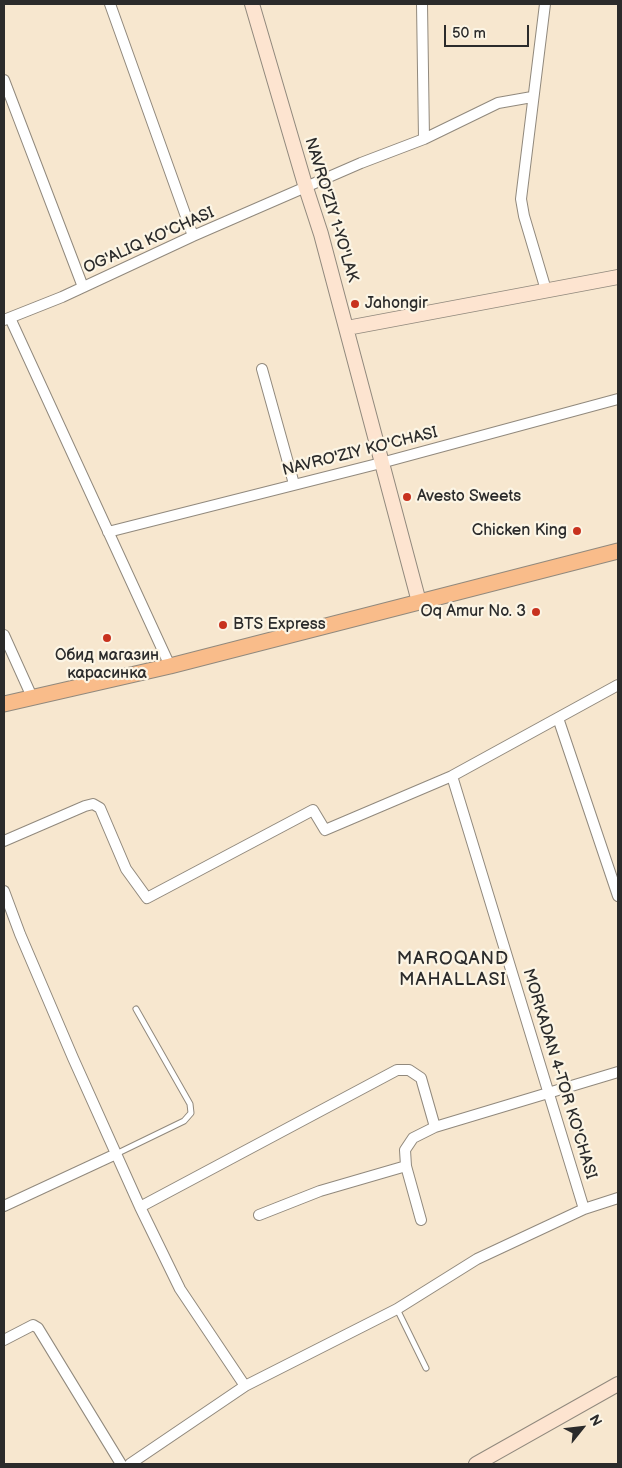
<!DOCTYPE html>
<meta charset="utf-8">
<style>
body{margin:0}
#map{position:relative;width:622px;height:1468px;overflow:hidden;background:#f7e7cf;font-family:"Balsamiq Sans",sans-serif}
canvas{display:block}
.frame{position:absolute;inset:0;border:5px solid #2b2b2b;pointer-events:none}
.north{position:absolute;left:557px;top:1403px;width:50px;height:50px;-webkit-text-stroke:4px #fcf5e5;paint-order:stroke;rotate:61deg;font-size:14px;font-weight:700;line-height:20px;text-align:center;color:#2b2b2b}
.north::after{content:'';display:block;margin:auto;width:18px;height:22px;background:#2b2b2b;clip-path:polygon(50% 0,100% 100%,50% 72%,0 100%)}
.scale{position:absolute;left:444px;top:25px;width:85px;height:22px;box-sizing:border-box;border:2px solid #2b2b2b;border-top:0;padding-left:6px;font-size:15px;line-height:18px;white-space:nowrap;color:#2b2b2b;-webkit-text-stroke:4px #fcf5e5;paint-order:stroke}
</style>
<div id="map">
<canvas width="622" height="1468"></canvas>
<div class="frame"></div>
<div class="north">N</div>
<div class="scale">50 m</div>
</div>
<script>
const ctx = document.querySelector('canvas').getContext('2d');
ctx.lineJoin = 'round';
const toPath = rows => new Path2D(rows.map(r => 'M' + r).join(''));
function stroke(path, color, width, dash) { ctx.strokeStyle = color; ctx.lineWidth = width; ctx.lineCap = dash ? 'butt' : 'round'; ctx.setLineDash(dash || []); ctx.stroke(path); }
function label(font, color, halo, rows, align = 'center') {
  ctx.font = font + ' "Balsamiq Sans",sans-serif'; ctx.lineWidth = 4.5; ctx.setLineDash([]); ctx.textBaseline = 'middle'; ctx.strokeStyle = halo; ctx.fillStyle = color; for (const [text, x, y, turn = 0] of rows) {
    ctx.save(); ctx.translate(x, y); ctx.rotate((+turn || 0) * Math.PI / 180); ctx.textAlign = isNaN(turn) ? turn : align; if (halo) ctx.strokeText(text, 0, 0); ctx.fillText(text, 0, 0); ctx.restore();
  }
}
const lane = toPath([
 [116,1154,184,1121,191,1113,190,1104,136,1009],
 [397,1309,426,1368]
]);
const street = toPath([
 [110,4,193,236],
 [422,4,424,139],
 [545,4,521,199,524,216,546,290],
 [4,80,83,287],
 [10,318,170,666],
 [4,320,62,297,193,236,361,163,424,139,498,103,532,97],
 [262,369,294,484],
 [108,532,381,463,618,399],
 [4,635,32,697],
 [558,718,618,896],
 [452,776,584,1209],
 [4,841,85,806,93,804,100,808,126,869,147,898,313,810,325,830,452,776,618,685],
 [4,891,20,934,73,1058,140,1207,180,1289,245,1386],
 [4,1206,116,1154],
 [140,1207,397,1070,409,1070,421,1078,435,1127,618,1072],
 [259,1215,320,1191,406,1166],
 [421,1220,406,1166,405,1150,413,1138,435,1127],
 [4,1340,33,1325,38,1328,121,1464],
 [130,1464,245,1386,397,1309,477,1259,584,1209,618,1198]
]);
const secondary = toPath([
 [252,4,306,188,321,234,419,602],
 [347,328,618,277],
 [476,1464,618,1384]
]);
const primary = toPath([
 [4,704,170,666,618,551]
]);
stroke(lane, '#91897d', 7);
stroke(street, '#91897d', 12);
stroke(secondary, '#91897d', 16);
stroke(primary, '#91897d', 17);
stroke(lane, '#fff', 5);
stroke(street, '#fff', 10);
stroke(secondary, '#fde4d0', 14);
stroke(primary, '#f9bc8a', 15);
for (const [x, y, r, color] of [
 [355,304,5,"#c8321e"],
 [407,497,5,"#c8321e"],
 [577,531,5,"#c8321e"],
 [536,612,5,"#c8321e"],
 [223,625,5,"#c8321e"],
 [107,638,5,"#c8321e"]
]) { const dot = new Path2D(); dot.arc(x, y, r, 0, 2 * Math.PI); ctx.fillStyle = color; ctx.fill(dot); stroke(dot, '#fcf5e5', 2); }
label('16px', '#2b2b2b', '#fcf5e5', [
 ["NAVRO'ZIY 1-YO'LAK",331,210,73],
 ["OG'ALIQ KO'CHASI",149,241,-24],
 ["NAVRO'ZIY KO'CHASI",360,452,-14],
 ["MORKADAN 4-TOR KO'CHASI",559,1074,73]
]);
label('16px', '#2b2b2b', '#fcf5e5', [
 ["Jahongir",365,304],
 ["Avesto Sweets",417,497],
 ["Chicken King",567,531,"right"],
 ["Oq Amur No. 3",526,612,"right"],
 ["BTS Express",233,625],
 ["Обид магазин",107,656,"center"],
 ["карасинка",107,674,"center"]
], 'left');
ctx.letterSpacing = '1px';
label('18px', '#2b2b2b', '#fcf5e5', [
 ["MAROQAND",453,959],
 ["MAHALLASI",453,980]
]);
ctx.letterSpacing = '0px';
</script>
